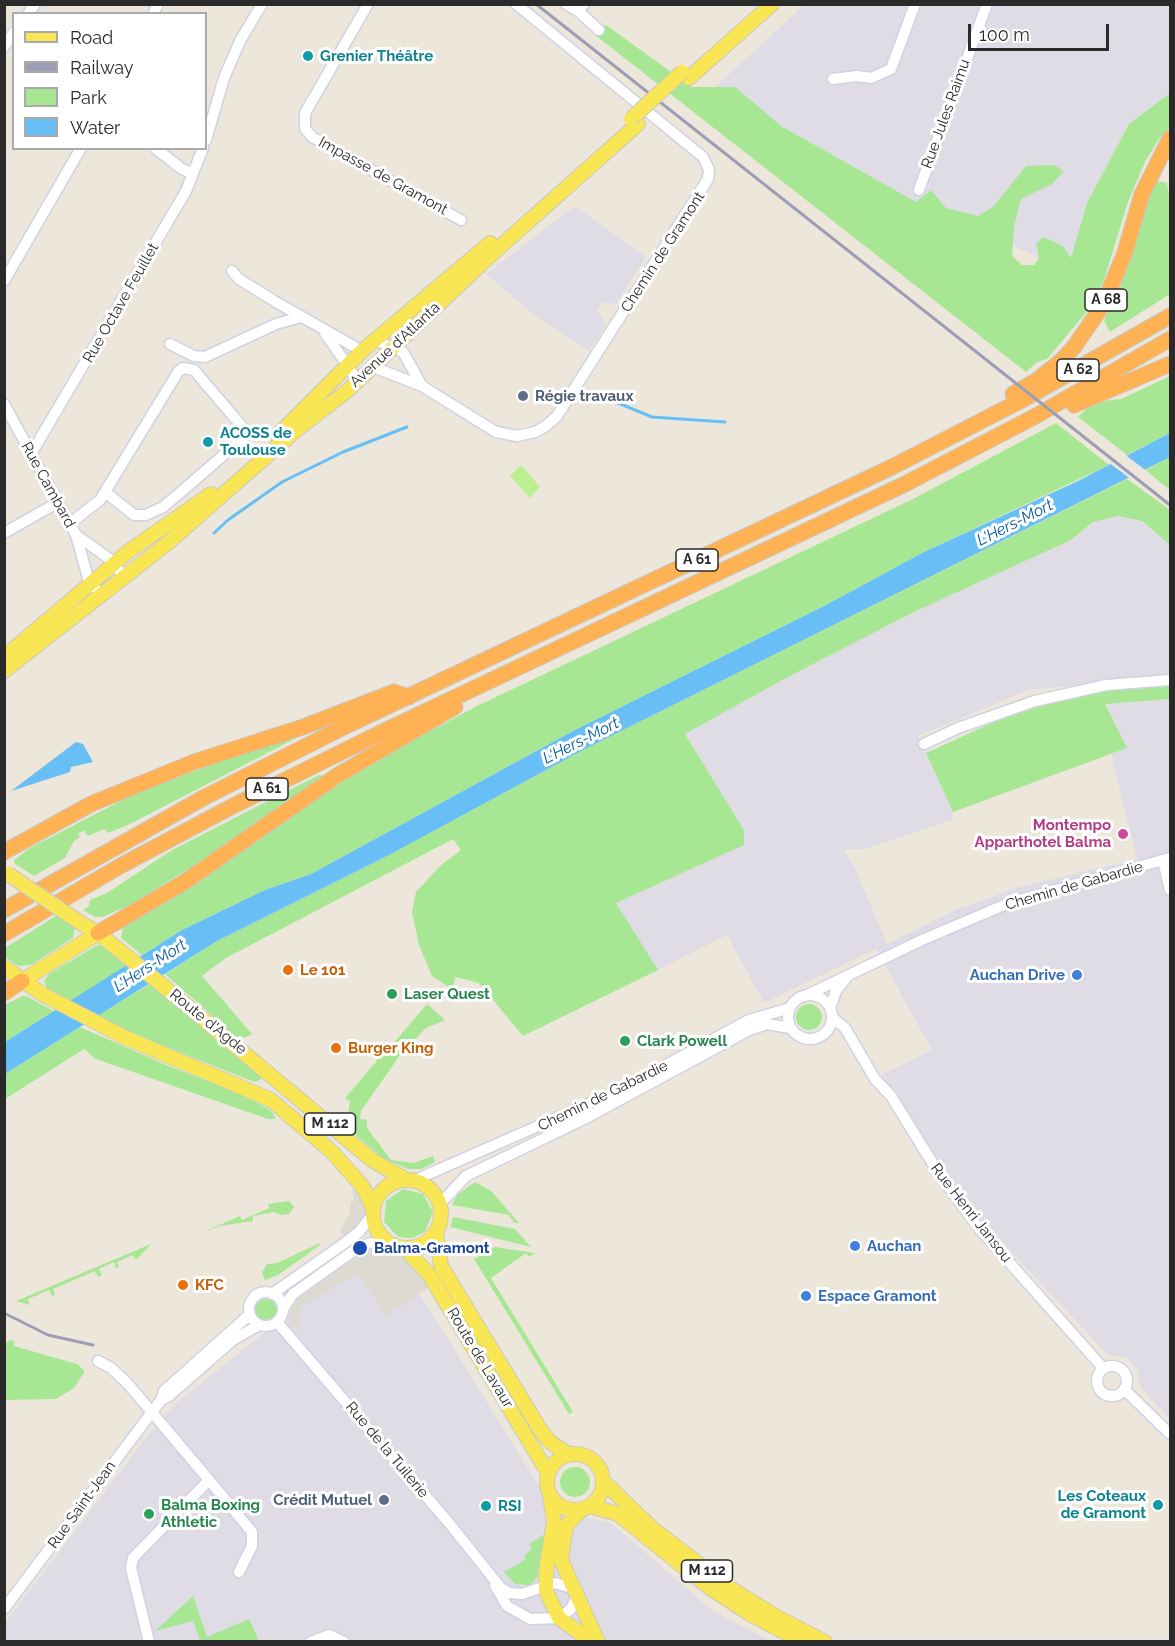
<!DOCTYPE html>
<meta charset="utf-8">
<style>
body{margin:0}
#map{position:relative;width:1175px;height:1646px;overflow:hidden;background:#ede7db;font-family:Raleway,sans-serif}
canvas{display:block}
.frame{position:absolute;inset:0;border:6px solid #2a2a2a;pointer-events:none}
.legend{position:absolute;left:12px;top:12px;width:195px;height:138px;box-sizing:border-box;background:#fff;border:2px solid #aaa;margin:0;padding:8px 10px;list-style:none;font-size:18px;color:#2a2a2a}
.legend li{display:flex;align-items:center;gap:12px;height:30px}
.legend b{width:30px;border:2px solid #aaa}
.scale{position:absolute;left:968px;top:24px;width:141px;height:27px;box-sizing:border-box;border:3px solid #2a2a2a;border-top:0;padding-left:8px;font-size:18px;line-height:21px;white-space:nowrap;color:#2a2a2a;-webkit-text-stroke:4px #fff;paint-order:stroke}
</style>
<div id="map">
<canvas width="1175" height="1646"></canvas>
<div class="frame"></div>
<ul class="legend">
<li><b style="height:8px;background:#f9e654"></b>Road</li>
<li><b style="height:8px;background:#9d9eb6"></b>Railway</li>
<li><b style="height:16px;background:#a7e794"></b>Park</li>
<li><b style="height:16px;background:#67bff6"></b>Water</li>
</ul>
<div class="scale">100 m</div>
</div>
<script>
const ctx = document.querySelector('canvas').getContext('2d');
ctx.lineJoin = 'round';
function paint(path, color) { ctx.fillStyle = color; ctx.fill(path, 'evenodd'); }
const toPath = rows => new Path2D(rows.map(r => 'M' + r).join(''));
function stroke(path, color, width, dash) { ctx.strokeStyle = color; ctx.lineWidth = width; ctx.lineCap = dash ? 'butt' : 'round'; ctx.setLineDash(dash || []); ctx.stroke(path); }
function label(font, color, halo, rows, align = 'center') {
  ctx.font = font + ' Raleway,sans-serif'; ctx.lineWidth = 6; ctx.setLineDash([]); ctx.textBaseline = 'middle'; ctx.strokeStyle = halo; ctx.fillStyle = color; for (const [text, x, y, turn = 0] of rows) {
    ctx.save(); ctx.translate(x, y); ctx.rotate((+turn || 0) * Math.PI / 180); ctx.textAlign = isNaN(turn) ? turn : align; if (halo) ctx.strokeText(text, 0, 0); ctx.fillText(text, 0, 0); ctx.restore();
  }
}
paint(toPath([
 [804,5,1170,5,1170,93,1129,124,1087,203,1068,270,926,208,702,99],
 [575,206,646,257,616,304,603,302,597,312,602,316,606,325,589,351,537,317,486,274],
 [1118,516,1142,522,1170,545,1170,677,1028,690,918,736,953,812,952,820,865,849,844,850,855,868,887,944,955,910,1019,887,1137,859,1111,754,1127,748,1105,703,1170,699,1170,1420,1141,1388,1137,1369,1126,1357,1108,1355,967,1205,920,1138,881,1075,932,1050,876,949,764,1003,727,935,658,970,615,903,744,845,744,830,685,734,786,678,914,612,1071,540,1093,522],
 [398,1259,544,1494,564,1508,588,1518,611,1523,714,1612,771,1641,5,1642,4,1624,151,1431,176,1403,299,1305,373,1264]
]), '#e0dce5');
paint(toPath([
 [606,25,692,87,735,87,781,126,916,202,931,190,946,208,978,216,993,207,1026,166,1054,165,1064,171,1052,184,1021,199,1014,227,1012,256,1022,265,1034,265,1039,258,1036,243,1044,237,1063,246,1071,258,1087,203,1129,124,1170,93,1170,127,1160,137,1145,162,1128,202,1104,280,1090,308,1047,359,1037,362,1026,372,595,35],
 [1153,180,1167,183,1170,202,1170,294,1110,332,1104,321,1120,287],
 [1170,376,1170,433,1127,455,1078,417,1086,409,1103,401,1121,399],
 [1056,423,1109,465,924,552,826,605,573,731,311,874,265,890,182,930,142,955,121,938,123,927,210,873,332,788,410,742,477,706,913,499],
 [1170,457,1170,490,1145,470],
 [1127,479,1170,510,1170,545,1142,521,1118,516,1093,522,1071,540,914,612,786,678,685,734,744,830,744,845,616,903,658,970,523,1036,479,983,455,977,453,990,432,976,419,945,412,912,416,892,441,865,461,850,453,839,226,958,202,976,252,1034,240,1040,165,974,217,941,391,854,583,750],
 [1156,684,1170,684,1170,699,1105,704,1127,748,953,812,926,753,1009,715,1081,695],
 [304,734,128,825,108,833,104,829,88,836,84,830,78,834,80,837,74,841,65,858,34,876,15,864,14,860,30,848,138,792,235,756],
 [319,775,324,776,208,857,128,906,102,917,95,917,83,910,89,906,90,900,107,893,172,850],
 [56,916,75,928,73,938,31,965,18,966,5,957,5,948],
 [97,945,106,947,127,965,69,1002,47,989,44,981,49,974],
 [150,984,256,1071,262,1077,260,1080,254,1082,127,1031,97,1016],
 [22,996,28,997,54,1011,5,1042,5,1005],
 '796 1017a13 13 0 1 1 26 0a13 13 0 1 1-26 0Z',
 [427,1004,445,1020,426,1028,400,1055,361,1111,360,1119,367,1120,367,1128,391,1160,414,1163,433,1156,435,1162,422,1169,408,1169,383,1158,351,1131,344,1114,348,1114,350,1101,345,1098,376,1062,379,1049,385,1053],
 [80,1027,171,1067,238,1093,262,1105,272,1112,276,1119,268,1119,96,1059,84,1049,5,1099,5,1074],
 [475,1182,491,1191,519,1223,514,1223,509,1215,452,1205,457,1195],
 [403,1189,423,1194,433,1212,425,1232,412,1238,398,1237,384,1222,386,1201],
 [289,1201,294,1207,289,1214,281,1215,274,1212,253,1216,253,1221,220,1226,199,1234,240,1216,242,1220,269,1208,268,1204],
 [453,1217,515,1229,531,1247,450,1227],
 [320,1243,319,1246,278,1275,265,1280,262,1272,267,1264,277,1263],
 [151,1244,136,1260,133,1255,117,1262,119,1267,116,1268,114,1262,99,1269,102,1275,98,1277,95,1271,53,1289,55,1295,52,1296,49,1290,28,1299,30,1305,16,1301],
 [495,1247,535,1253,529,1257,526,1253,491,1278,573,1412,569,1414,474,1259],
 '255 1310a11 11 0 1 1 22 0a11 11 0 1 1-22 0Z',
 [10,1340,14,1341,14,1346,77,1364,85,1371,74,1388,56,1399,5,1400,5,1344],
 '560 1482a15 15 0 1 1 30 0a15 15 0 1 1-30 0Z',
 [545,1534,537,1577,530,1585,515,1584,504,1572,526,1559,524,1556,532,1549,529,1544],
 [193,1596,207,1637,249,1619,259,1641,200,1641,193,1621,155,1631]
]), '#a7e794');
paint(toPath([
 [521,465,540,487,530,498,510,476]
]), '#bbef8f');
paint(toPath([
 [356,1187,365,1205,365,1212,361,1224,346,1239,340,1230,349,1215,351,1201,354,1202,352,1189],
 [370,1249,384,1249,409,1260,431,1286,385,1316,358,1273,303,1306,297,1314,301,1324,291,1328,291,1304,294,1299,360,1252]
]), '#dddad2');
paint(toPath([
 [1170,433,1170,457,583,750,391,854,217,941,5,1074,5,1042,182,930,265,890,311,874,573,731,826,605,924,552,1078,481],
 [76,742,83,744,93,762,71,767,70,772,11,791]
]), '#67bff6');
paint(toPath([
 [1124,454,1148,472,1132,480,1108,462]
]), '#ede7db');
stroke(toPath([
 [592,395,606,398,652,417,725,422],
 [214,533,228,520,282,482,343,452,407,427]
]), '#67bff6', 3);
const minor = toPath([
 [368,4,305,113,305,129,312,137,461,220],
 [566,4,578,11,584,4],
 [578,11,599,30],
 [28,14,35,4],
 [153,14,158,4],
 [4,47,14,32],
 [833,79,857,76,871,78,891,69,915,4],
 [206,140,224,78,240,41,262,4],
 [155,148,182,169,192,173],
 [919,190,987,4],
 [232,271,239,279,276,302,362,351],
 [4,281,81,148],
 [325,333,358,381],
 [375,340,403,352,422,386],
 [170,344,194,356,205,357,276,324,301,317],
 [373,367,422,386,496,432,517,436,535,432,546,426,557,416,708,179,709,170,703,157,516,4],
 [4,404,76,535,88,578,95,588],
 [31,454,186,191,203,148],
 [68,525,100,500,178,372,183,368,194,370,245,430,242,439,181,492,163,507,146,515,134,515,105,492],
 [4,533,57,503],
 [76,535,111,560,124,577],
 [924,744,958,728,1035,701,1106,685,1170,680],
 [1163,860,1170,890],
 '788 1017a22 22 0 1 1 44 0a22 22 0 1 1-44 0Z',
 [805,996,922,940,1009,903,1170,858],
 [830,1008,836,991,847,977],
 [833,1018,845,1028,875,1079,891,1096,938,1172,977,1226,1103,1368],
 [415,1180,620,1090,749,1020,790,1008],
 [440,1204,466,1176,584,1119,749,1030,767,1024,790,1028],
 '249 1309a17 17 0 1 1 34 0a17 17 0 1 1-34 0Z',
 [272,1294,346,1242,359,1232,373,1214],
 [283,1309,293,1294,356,1249,370,1243,389,1243],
 [277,1322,449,1523,501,1588,509,1593,522,1594,555,1583,572,1588],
 [98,1361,111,1368,128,1384,209,1480,133,1558,131,1568,149,1642],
 '1097 1381a15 15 0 1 1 30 0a15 15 0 1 1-30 0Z',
 [1124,1389,1170,1434],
 [161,1400,169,1396,233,1340,259,1325],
 [209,1480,252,1532,252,1546,239,1572],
 [495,1585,507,1606,530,1619,559,1618,571,1609,576,1598],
 [4,1609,161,1400,164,1391,250,1314],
 [311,1642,329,1635,344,1642]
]);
const major = toPath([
 [689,78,772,4],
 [277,436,362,351,490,243],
 [4,657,129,551,211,494],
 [4,671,169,542,295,431,347,391,494,252,638,124],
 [79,922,98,933,173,994,372,1160,405,1179],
 [4,967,42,994,124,1037,271,1100,332,1152,363,1187,373,1208],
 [22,981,98,933],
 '373 1214a34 34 0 1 1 68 0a34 34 0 1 1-68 0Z',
 [436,1232,441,1266,541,1431,550,1442,568,1454],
 [405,1248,430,1276,548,1473],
 '547 1482a28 28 0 1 1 56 0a28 28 0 1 1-56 0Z',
 [603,1481,652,1528,730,1588,775,1616,825,1642],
 [550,1497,554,1521,546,1571,546,1591,559,1618,592,1642],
 [590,1506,618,1514,710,1588,750,1614,803,1642],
 [581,1510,566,1526,561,1560,598,1642]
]);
const highway = toPath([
 [1013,394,1036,381,1061,361,1074,347,1103,305,1124,255,1142,194,1170,138],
 [1074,405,1170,364],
 [4,852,91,804,194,762,303,727,394,692,409,697],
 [4,910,205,797,346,726,894,466,1022,400,1170,316],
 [98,933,186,881,338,775,455,707],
 [4,934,122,865,231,807,380,733,903,485,1034,417,1170,339],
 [4,993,22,981]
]);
stroke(minor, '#d0d2e4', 13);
stroke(major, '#c8c8c8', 16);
stroke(highway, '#c8c8c8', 17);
stroke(minor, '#fff', 10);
stroke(major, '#f9e654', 14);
stroke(highway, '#ffb254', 15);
stroke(toPath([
 [536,4,1170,505],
 [4,1313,48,1335,93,1345]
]), '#9d9eb6', 3);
const majorBridge = toPath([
 [631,119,682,72],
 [8,874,79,922]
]);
stroke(majorBridge, '#c8c8c8', 16, []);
stroke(majorBridge, '#f9e654', 14);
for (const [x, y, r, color] of [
 [308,56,6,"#0f9aa8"],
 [523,396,6,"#5c6f8a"],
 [208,442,6,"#0f9aa8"],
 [1123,834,6,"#d1479c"],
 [288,970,6,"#e8710a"],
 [1077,975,6,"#3f7fe0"],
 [392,994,6,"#2e9e5b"],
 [625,1041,6,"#2e9e5b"],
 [336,1048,6,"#e8710a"],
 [855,1246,6,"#3f7fe0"],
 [360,1248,8,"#1a4fb4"],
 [183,1285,6,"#e8710a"],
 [806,1296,6,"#3f7fe0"],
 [384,1500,6,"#5c6f8a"],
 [1158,1505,6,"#0f9aa8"],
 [486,1506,6,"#0f9aa8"],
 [149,1514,6,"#2e9e5b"]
]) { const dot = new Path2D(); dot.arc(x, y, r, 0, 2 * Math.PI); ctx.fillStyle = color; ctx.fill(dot); stroke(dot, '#fff', 2); }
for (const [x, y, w] of [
 [1106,300,42],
 [1078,370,42],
 [697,560,42],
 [267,789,42],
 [330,1124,51],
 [707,1571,51]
]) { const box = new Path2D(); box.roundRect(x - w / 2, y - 11, w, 22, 4.5); ctx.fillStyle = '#fff'; ctx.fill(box); stroke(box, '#2a2a2a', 1.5); }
label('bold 14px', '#2a2a2a', null, [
 ["A 68",1106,300],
 ["A 62",1078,370],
 ["A 61",697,560],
 ["A 61",267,789],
 ["M 112",330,1124],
 ["M 112",707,1571]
]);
label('bold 15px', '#0d838f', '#fff', [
 ["Grenier Théâtre",320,56],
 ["ACOSS de",220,433],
 ["Toulouse",220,450],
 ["Les Coteaux",1146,1496,"right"],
 ["de Gramont",1146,1513,"right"],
 ["RSI",498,1506]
], 'left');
label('15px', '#2a2a2a', '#fff', [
 ["Rue Jules Raimu",946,114,-70],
 ["Impasse de Gramont",383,176,29],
 ["Chemin de Gramont",663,252,-57],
 ["Rue Octave Feuillet",121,303,-60],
 ["Avenue d'Atlanta",395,345,-43],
 ["Rue Cambard",48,485,61],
 ["Chemin de Gabardie",1074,886,-16],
 ["Route d'Agde",208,1022,39],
 ["Chemin de Gabardie",603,1096,-26],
 ["Rue Henri Jansou",971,1213,52],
 ["Route de Lavaur",480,1358,59],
 ["Rue de la Tuilerie",387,1450,50],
 ["Rue Saint-Jean",82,1505,-54]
]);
label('bold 15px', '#4e5e75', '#fff', [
 ["Régie travaux",535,396],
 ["Crédit Mutuel",372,1500,"right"]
], 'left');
label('bold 15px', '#b23c85', '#fff', [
 ["Montempo",1111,825],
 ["Apparthotel Balma",1111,842]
], 'right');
label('bold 15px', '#c56008', '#fff', [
 ["Le 101",300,970],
 ["Burger King",348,1048],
 ["KFC",195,1285]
], 'left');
label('bold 15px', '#366cbe', '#fff', [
 ["Auchan Drive",1065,975,"right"],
 ["Auchan",867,1246],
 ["Espace Gramont",818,1296]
], 'left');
label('bold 15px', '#27864d', '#fff', [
 ["Laser Quest",404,994],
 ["Clark Powell",637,1041],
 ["Balma Boxing",161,1505],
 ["Athletic",161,1522]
], 'left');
label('bold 15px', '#164399', '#fff', [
 ["Balma-Gramont",374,1248]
], 'left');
label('italic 16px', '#055aa3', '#fff', [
 ["L'Hers-Mort",1015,523,-27],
 ["L'Hers-Mort",581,741,-27],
 ["L'Hers-Mort",150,966,-33]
]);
</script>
